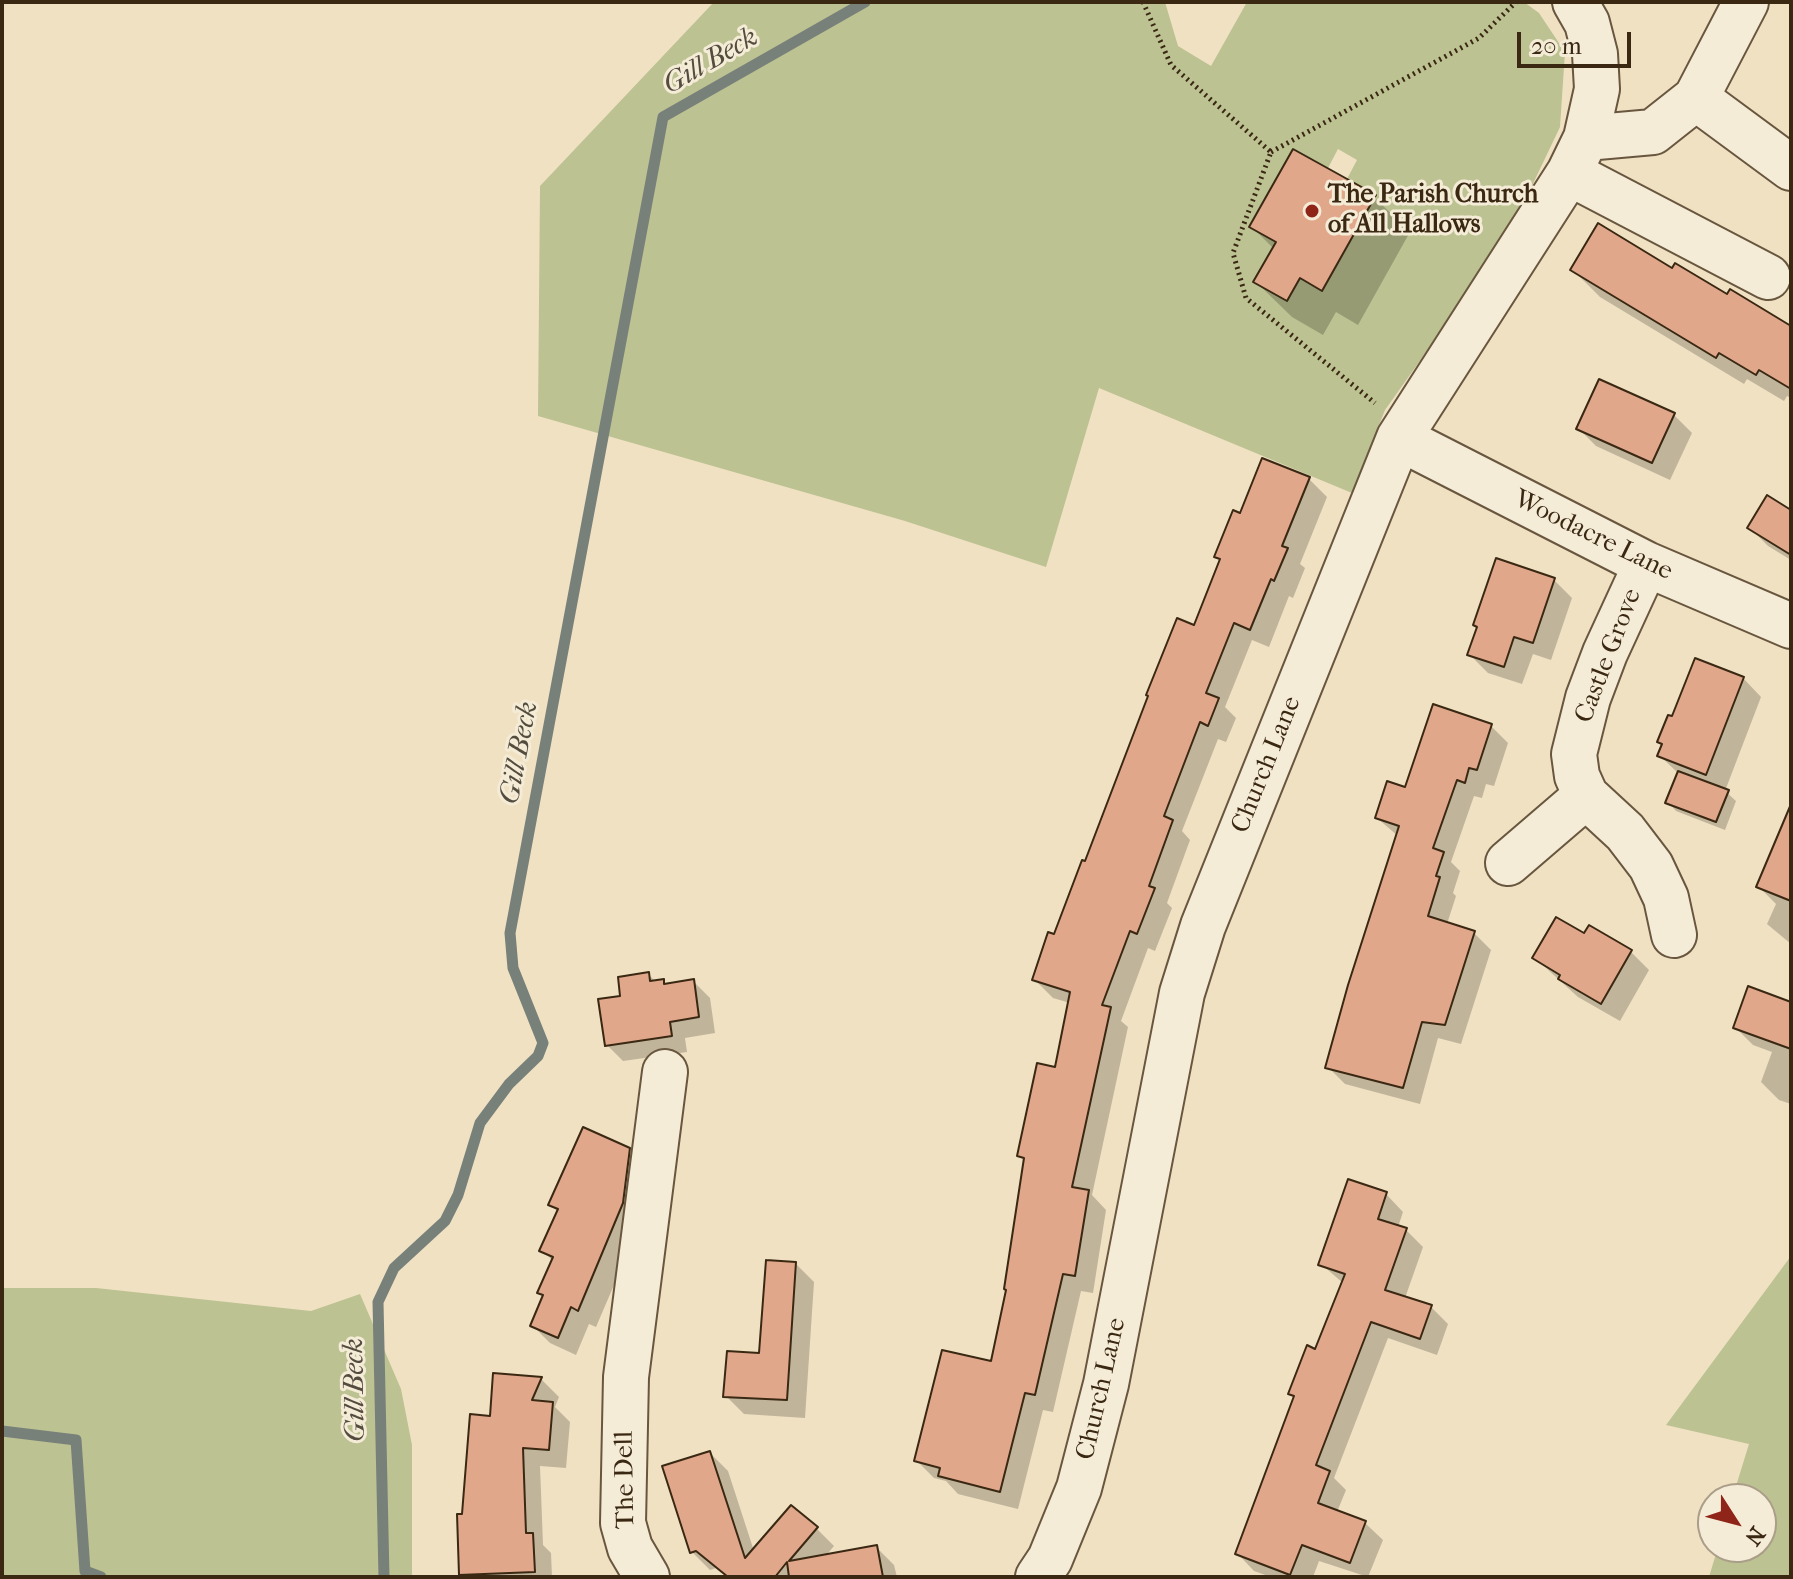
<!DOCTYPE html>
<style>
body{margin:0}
#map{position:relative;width:1793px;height:1579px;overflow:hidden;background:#f0e1c2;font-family:"IM FELL French Canon",serif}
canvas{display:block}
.frame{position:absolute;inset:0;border:4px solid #3a2813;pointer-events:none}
.north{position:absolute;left:1697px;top:1483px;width:80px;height:80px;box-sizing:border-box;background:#f5ecd7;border:2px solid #aa9e89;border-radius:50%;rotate:126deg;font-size:22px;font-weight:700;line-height:32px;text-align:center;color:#3a2813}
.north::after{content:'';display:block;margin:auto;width:28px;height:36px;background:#8f2418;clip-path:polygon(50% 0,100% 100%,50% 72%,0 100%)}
.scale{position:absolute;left:1517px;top:32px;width:114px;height:36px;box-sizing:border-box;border:4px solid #3a2813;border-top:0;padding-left:10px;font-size:24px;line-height:28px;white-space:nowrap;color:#3a2813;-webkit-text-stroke:6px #f5ecd7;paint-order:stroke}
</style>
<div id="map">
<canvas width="1793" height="1579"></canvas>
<div class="frame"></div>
<div class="north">N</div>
<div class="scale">20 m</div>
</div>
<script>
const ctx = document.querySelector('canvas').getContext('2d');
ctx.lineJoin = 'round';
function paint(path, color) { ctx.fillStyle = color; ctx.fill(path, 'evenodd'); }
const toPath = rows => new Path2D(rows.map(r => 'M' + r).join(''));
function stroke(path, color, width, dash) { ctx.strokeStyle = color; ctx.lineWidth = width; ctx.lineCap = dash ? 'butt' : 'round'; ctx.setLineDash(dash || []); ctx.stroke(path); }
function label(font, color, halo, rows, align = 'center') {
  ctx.font = font + ' "IM FELL French Canon",serif'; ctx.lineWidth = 6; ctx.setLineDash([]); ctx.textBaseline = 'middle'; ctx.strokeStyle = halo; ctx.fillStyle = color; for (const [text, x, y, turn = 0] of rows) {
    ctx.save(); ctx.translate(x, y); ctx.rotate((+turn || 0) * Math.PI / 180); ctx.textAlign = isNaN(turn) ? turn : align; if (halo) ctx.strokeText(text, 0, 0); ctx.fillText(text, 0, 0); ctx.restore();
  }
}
paint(toPath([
 [714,2,1165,2,1178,46,1211,66,1247,2,1524,2,1539,13,1565,52,1560,127,1529,192,1429,348,1385,410,1352,493,1099,388,1046,567,905,521,538,416,540,186],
 [1293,149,1328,168,1338,149,1357,160,1347,179,1321,291,1300,278,1276,242,1249,227],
 [1791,1256,1791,1577,1709,1577,1718,1547,1761,1547,1761,1499,1732,1499,1749,1444,1666,1425],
 [2,1288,96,1288,311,1311,360,1294,401,1389,412,1445,412,1577,2,1577]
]), '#bcc292');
paint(toPath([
 [1374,197,1410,232,1358,325,1336,312,1323,335,1292,317,1256,282,1274,249,1252,227],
 [1573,270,1728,297,1791,329,1791,398,1787,396,1784,401,1747,379,1744,384,1600,297],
 [1674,415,1692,433,1670,480,1596,446,1578,428],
 [1263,460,1309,479,1327,497,1300,564,1305,568,1293,598,1289,596,1269,647,1252,640,1225,707,1236,718,1226,742,1218,739,1182,831,1190,840,1167,903,1172,908,1155,951,1148,948,1121,1021,1128,1027,1092,1195,1106,1210,1093,1293,1081,1291,1053,1412,1043,1410,1018,1509,958,1494,946,1481,934,1478,916,1460,992,1364,1008,1291,1025,1162,1019,1155,1056,1069,1070,1003,1053,998,1035,980,1195,628,1221,561,1216,556,1241,515],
 [1791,512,1791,560,1768,546,1750,528],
 [1554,580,1572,598,1551,660,1533,654,1522,684,1488,673,1470,655],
 [1743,678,1761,697,1725,791,1736,801,1725,830,1676,811,1668,802,1678,773,1659,755,1663,745,1660,742,1673,719],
 [1491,726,1508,743,1494,786,1486,784,1482,798,1474,796,1451,862,1460,871,1453,893,1456,896,1447,924,1474,933,1491,950,1461,1044,1438,1038,1420,1104,1345,1084,1328,1067,1398,836,1377,818,1406,790],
 [1791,843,1791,944,1767,924,1776,904,1758,886],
 [1590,928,1631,952,1649,970,1620,1021,1578,997,1535,958,1585,936],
 [649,975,656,982,663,981,667,985,693,981,710,998,715,1033,685,1038,687,1052,623,1061,607,1045,623,998],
 [1791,1004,1791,1104,1779,1100,1761,1082,1772,1052,1753,1045,1735,1027],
 [629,1150,647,1169,641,1222,596,1327,589,1324,576,1355,550,1343,532,1325,545,1297,540,1292,553,1261,542,1250,559,1213,550,1204],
 [1386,1194,1403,1212,1398,1227,1406,1230,1423,1247,1405,1298,1431,1307,1448,1324,1437,1355,1388,1338,1334,1478,1346,1490,1337,1512,1365,1523,1383,1540,1368,1577,1319,1561,1313,1577,1271,1577,1254,1571,1237,1553,1295,1399,1290,1393,1316,1351,1343,1283,1321,1264],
 [796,1264,814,1282,805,1418,744,1414,726,1396,761,1355],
 [541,1379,559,1397,555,1407,570,1422,566,1468,540,1466,543,1545,551,1553,552,1577,464,1577,461,1574,464,1516,492,1418],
 [710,1453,728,1471,754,1551,816,1528,834,1546,808,1577,727,1577,716,1568,710,1570,692,1552],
 [876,1547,894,1565,897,1577,837,1577]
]), '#0003');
stroke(toPath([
 [2,1431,76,1440,85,1571,101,1577],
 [384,1577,378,1302,394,1268,445,1221,458,1195,480,1123,509,1084,538,1056,543,1043,513,968,510,933,663,117,865,2]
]), '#78807a', 11);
const building = toPath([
 [1293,149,1376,195,1322,291,1300,278,1287,301,1253,282,1276,242,1249,227,1293,149],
 [1598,223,1672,268,1675,263,1727,294,1730,289,1791,326,1791,389,1759,370,1756,375,1719,353,1716,358,1570,270,1598,223],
 [1599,379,1675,413,1652,463,1576,429,1599,379],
 [1262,458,1310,477,1282,546,1288,548,1274,581,1271,579,1250,630,1234,623,1206,693,1219,698,1208,726,1200,722,1164,816,1173,820,1149,886,1155,888,1137,934,1130,931,1102,1005,1111,1007,1072,1187,1089,1190,1075,1276,1063,1274,1035,1395,1025,1393,1000,1492,938,1476,940,1468,914,1461,942,1350,991,1361,1006,1290,1004,1289,1024,1158,1017,1156,1037,1063,1055,1067,1070,992,1032,980,1048,932,1054,934,1082,860,1085,861,1148,696,1146,695,1177,618,1194,625,1220,559,1214,557,1233,510,1240,513,1262,458],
 [1767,495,1791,510,1791,555,1747,528,1767,495],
 [1496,558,1555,578,1533,643,1514,637,1504,667,1467,655,1477,627,1473,625,1496,558],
 [1695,658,1744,677,1706,775,1657,756,1662,744,1657,742,1668,715,1672,716,1695,658],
 [1433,704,1492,724,1477,770,1469,768,1465,783,1457,780,1433,848,1444,852,1436,876,1440,877,1428,916,1475,931,1445,1025,1422,1022,1403,1088,1325,1068,1348,985,1399,826,1375,818,1387,781,1405,787,1433,704],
 [1678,771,1729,790,1716,822,1665,803,1678,771],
 [1791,804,1791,901,1756,887,1791,804],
 [1556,917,1584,933,1589,925,1632,950,1601,1004,1558,979,1560,975,1532,958,1556,917],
 [649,972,650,981,664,979,664,984,694,979,699,1017,670,1022,672,1036,605,1046,598,999,620,996,618,977,649,972],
 [1748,986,1791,1002,1791,1049,1733,1028,1748,986],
 [583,1127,630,1148,623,1203,578,1311,571,1307,558,1338,530,1326,543,1295,537,1293,553,1257,539,1251,558,1209,548,1205,583,1127],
 [1348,1179,1387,1192,1378,1219,1407,1228,1385,1290,1432,1305,1420,1339,1371,1322,1316,1465,1330,1471,1318,1503,1366,1521,1350,1563,1302,1545,1290,1575,1235,1554,1294,1396,1288,1394,1307,1345,1315,1349,1345,1274,1318,1265,1348,1179],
 [766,1260,796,1262,787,1400,723,1397,727,1351,759,1353,766,1260],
 [493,1373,542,1377,532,1400,553,1402,549,1450,523,1448,526,1533,533,1533,535,1572,459,1575,457,1514,462,1514,470,1414,490,1416,493,1373],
 [710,1451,745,1558,791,1505,818,1527,789,1561,877,1545,883,1577,789,1577,787,1562,775,1577,728,1577,696,1551,690,1553,662,1466,710,1451]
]);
paint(building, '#e0a78b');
stroke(building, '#3a2813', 2);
const minor = toPath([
 [1696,98,1791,168],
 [1586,138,1653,132,1696,98,1746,2],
 [1569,173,1768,277],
 [1399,438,1646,564,1791,626],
 [1646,564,1605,653,1588,698,1574,754,1577,776,1586,796,1625,832,1651,866,1666,898,1674,935],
 [1508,863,1586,796],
 [647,1577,630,1548,623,1523,626,1377,665,1072],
 [1038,1577,1050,1559,1079,1488,1106,1384,1182,993,1203,926,1399,438,1569,173,1586,138,1597,89,1595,54,1587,23,1575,2]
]);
stroke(minor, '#68563f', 48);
stroke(toPath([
 [1143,2,1171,65,1271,152,1233,253,1246,298,1375,403],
 [1271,152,1479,38,1516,2]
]), '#3a2813', 5, [2, 4]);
stroke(minor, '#f5ecd7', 44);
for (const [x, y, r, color] of [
 [1312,211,8,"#8f2418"]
]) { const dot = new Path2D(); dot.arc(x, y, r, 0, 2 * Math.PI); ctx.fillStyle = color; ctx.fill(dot); stroke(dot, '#f5ecd7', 3); }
label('bold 26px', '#3a2813', '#f5ecd7', [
 ["The Parish Church",1328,196],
 ["of All Hallows",1328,226]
], 'left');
label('26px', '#3a2813', '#f5ecd7', [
 ["Woodacre Lane",1593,536,26],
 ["Castle Grove",1609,656,-69],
 ["Church Lane",1267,765,-68],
 ["Church Lane",1102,1389,-77],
 ["The Dell",626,1480,-91]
]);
label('italic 28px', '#544c3e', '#f5ecd7', [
 ["Gill Beck",711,62,-30],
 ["Gill Beck",520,753,-79],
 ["Gill Beck",356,1390,-91]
]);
</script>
